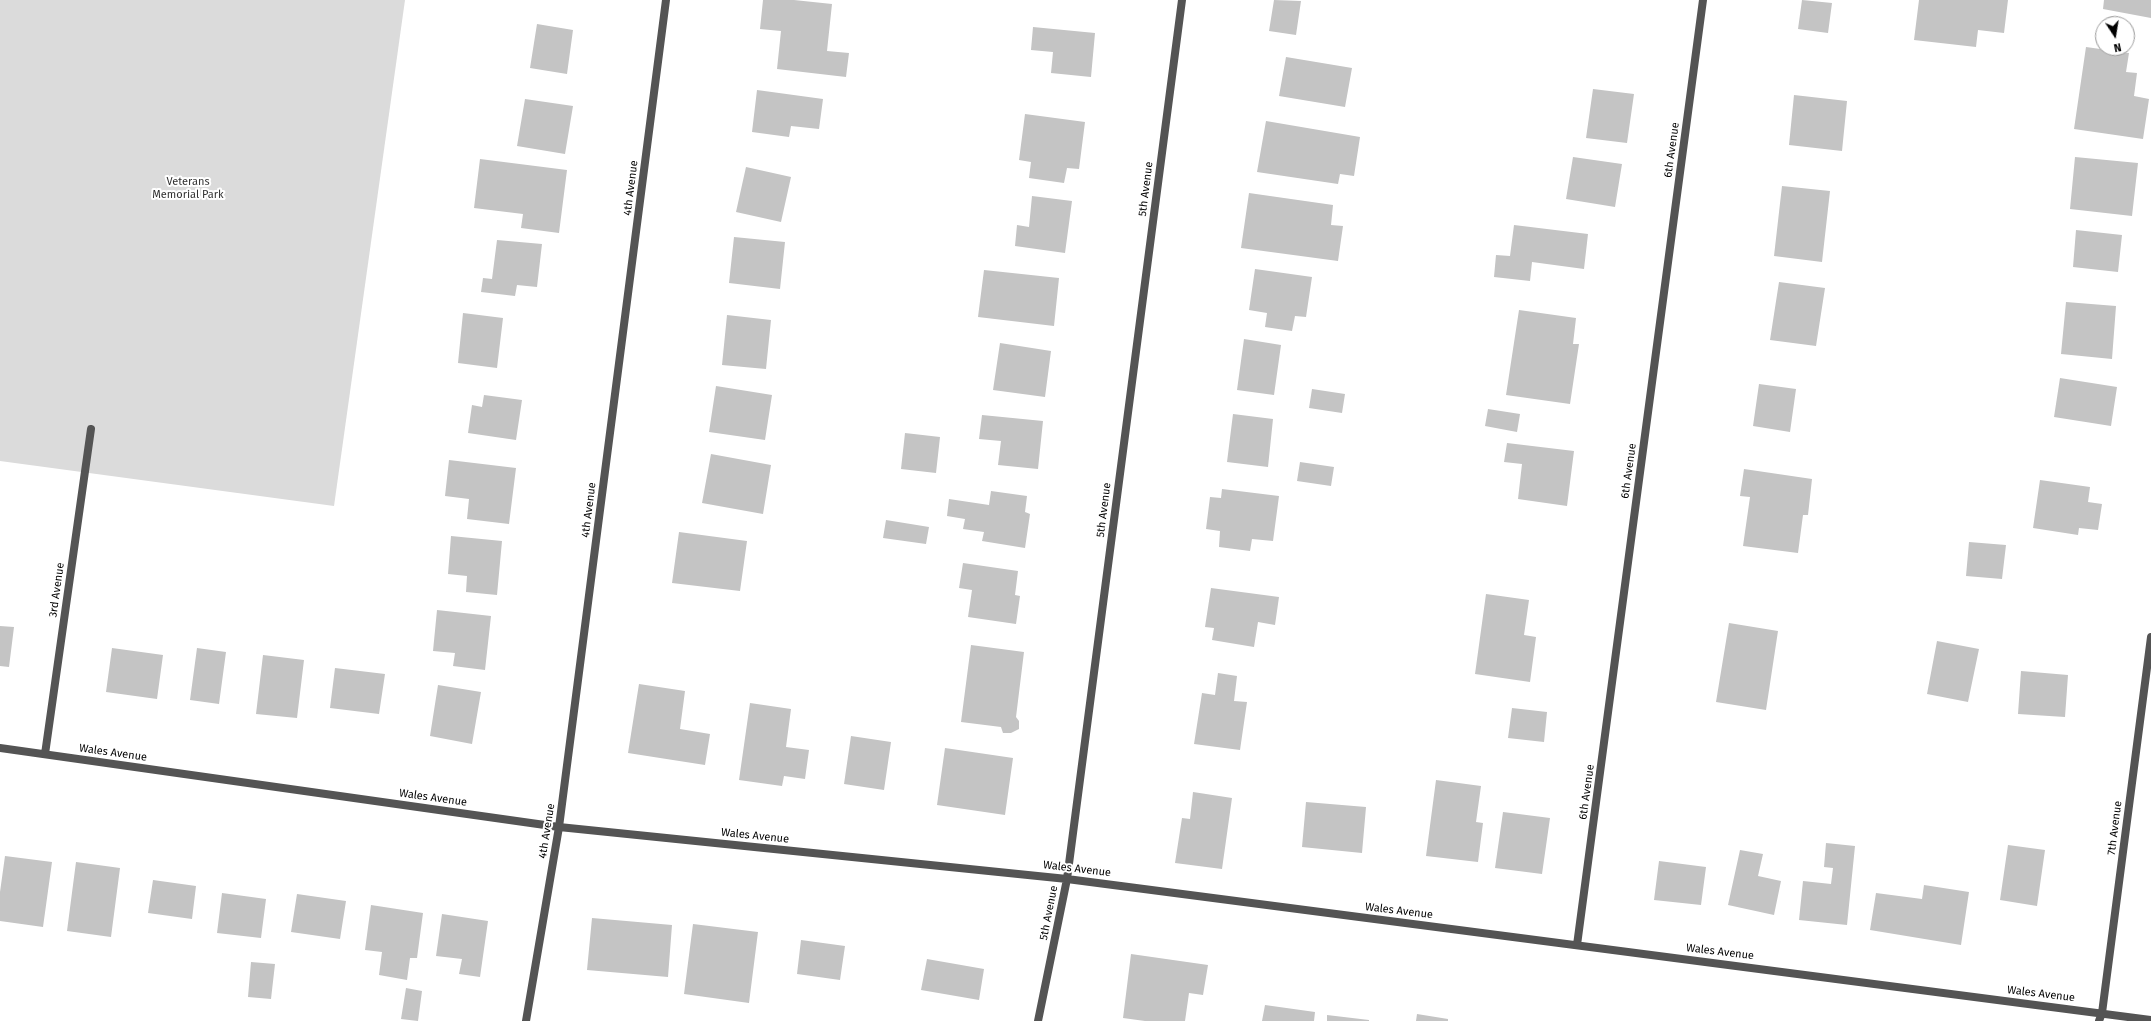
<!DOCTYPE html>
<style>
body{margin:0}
#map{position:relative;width:2151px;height:1021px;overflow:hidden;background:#fff;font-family:"Fira Sans",sans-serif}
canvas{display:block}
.north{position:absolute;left:2095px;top:16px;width:40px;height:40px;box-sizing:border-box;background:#fff;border:1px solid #999;border-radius:50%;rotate:168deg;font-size:11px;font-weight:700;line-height:16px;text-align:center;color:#000}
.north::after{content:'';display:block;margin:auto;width:14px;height:18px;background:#000;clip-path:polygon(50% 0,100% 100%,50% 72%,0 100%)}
</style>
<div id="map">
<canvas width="2151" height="1021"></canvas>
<div class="north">N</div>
</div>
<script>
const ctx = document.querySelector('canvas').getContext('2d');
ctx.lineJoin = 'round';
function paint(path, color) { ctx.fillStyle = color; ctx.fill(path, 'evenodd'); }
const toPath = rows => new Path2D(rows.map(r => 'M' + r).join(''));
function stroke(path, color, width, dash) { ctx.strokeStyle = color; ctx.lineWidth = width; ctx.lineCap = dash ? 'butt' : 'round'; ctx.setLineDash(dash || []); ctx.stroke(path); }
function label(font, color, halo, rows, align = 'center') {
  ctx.font = font + ' "Fira Sans",sans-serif'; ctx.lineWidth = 4; ctx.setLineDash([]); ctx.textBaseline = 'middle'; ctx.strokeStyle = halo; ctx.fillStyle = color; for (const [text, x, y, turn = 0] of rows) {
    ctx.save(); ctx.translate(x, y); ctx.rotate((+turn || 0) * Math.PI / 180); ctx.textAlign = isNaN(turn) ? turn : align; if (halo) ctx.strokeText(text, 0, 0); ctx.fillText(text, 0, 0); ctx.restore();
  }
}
paint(toPath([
 [0,0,405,0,334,506,0,461]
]), '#dbdbdb');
paint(toPath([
 [763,0,794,0,832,4,827,51,849,53,846,77,777,69,781,31,760,29],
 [1274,0,1301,1,1296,35,1269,31],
 [1802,0,1832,3,1828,33,1798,29],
 [1919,0,2008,0,2004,33,1978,30,1976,47,1914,40],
 [2104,0,2151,0,2151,18,2103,9],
 [537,24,573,30,567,74,530,68],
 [1033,27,1095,33,1091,77,1051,73,1053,52,1031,50],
 [2086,47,2129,53,2126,72,2137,73,2134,96,2149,99,2143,139,2074,129],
 [1286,57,1352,68,1345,107,1279,96],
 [1593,89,1634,94,1627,143,1586,138],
 [757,90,823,99,819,129,791,126,789,137,752,132],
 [1794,95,1847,101,1842,151,1789,145],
 [525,99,573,106,565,154,517,146],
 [1025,114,1085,122,1079,169,1067,168,1064,183,1029,178,1031,162,1019,160],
 [1266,121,1360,137,1354,176,1340,174,1338,184,1257,172],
 [1573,157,1622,164,1615,207,1566,199],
 [2075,157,2138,163,2132,216,2070,209],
 [480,159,567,170,559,233,521,228,523,214,474,208],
 [746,167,791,177,781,222,736,212],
 [1782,186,1830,191,1822,262,1774,256],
 [1249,193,1333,205,1331,225,1343,226,1338,261,1241,248],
 [1032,196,1072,201,1065,253,1015,246,1017,225,1029,227],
 [1514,225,1588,234,1584,269,1532,262,1530,281,1494,277,1496,255,1510,256],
 [2076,230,2122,235,2118,272,2073,267],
 [734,237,785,242,780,289,729,283],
 [497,240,542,244,537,287,517,285,515,296,481,292,483,278,492,279],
 [1255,269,1312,277,1306,317,1295,316,1292,331,1265,327,1267,313,1249,310],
 [984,270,1059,278,1054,326,978,317],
 [1779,282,1825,288,1816,346,1770,340],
 [2066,302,2116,306,2112,359,2061,354],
 [1519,310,1576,318,1573,344,1579,344,1570,404,1506,395],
 [463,313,503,318,497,368,458,363],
 [727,315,771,320,766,369,722,365],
 [1244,339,1281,345,1274,395,1237,390],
 [1000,343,1051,351,1045,397,993,390],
 [2060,378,2117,387,2111,426,2054,417],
 [1759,384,1796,389,1790,432,1753,426],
 [716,386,772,395,765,440,709,432],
 [1312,389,1345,394,1342,413,1309,408],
 [484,395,522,400,516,440,468,433,472,405,482,407],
 [1488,409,1520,414,1517,432,1485,426],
 [1233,414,1273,419,1268,467,1227,462],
 [982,415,1043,421,1038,469,998,465,1001,441,979,439],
 [905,433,940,437,936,473,901,469],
 [1507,443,1574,451,1567,506,1518,499,1522,464,1504,462],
 [711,454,771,465,763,514,702,503],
 [449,460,516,468,509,524,467,519,469,499,445,496],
 [1300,462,1334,467,1331,486,1297,481],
 [1744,469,1812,479,1808,515,1803,515,1798,553,1743,546,1750,497,1740,496],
 [2040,480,2090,487,2088,502,2102,504,2098,530,2079,528,2078,535,2033,528],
 [1222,489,1279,496,1273,541,1252,539,1250,551,1219,547,1220,531,1206,529,1210,497,1221,498],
 [991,491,1027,496,1025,512,1030,514,1025,548,982,541,984,532,963,529,965,519,947,516,949,499,989,505],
 [886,520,929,527,926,544,883,538],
 [679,532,747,541,740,591,672,583],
 [451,536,502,541,497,595,466,592,467,576,448,574],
 [1969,542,2006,545,2002,579,1966,576],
 [963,563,1018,571,1015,595,1020,596,1016,624,968,617,972,590,959,588],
 [1211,588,1279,597,1275,625,1258,622,1254,647,1212,640,1214,628,1205,627],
 [1486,594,1529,600,1524,635,1536,637,1530,682,1475,674],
 [437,610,491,616,485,670,453,666,455,653,433,651],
 [1729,623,1778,631,1766,710,1716,702],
 [0,626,14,627,9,667,0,666],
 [1937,641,1979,649,1968,702,1927,694],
 [971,645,1024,652,1016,717,1019,721,1019,729,1011,733,1003,733,1001,727,961,722],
 [112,648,163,655,157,699,106,692],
 [197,648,226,652,219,704,190,700],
 [263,655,304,660,297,718,256,714],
 [335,668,385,674,379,714,330,708],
 [2021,671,2068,675,2065,717,2018,714],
 [1218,673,1237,676,1234,701,1247,702,1240,750,1194,744,1202,693,1215,695],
 [639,684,685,691,680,729,710,734,705,765,628,753],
 [438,685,481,692,472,744,430,736],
 [750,703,791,709,786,747,809,750,805,779,784,776,782,786,739,780],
 [1512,708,1547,712,1544,742,1508,738],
 [851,736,891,742,884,790,844,784],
 [945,748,1013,758,1005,815,937,805],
 [1436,780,1481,786,1476,822,1483,823,1478,862,1426,856],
 [1193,792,1232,798,1222,869,1175,863,1182,818,1190,819],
 [1306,802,1366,807,1362,853,1302,847],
 [1503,812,1550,818,1542,874,1495,868],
 [1826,843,1855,846,1847,925,1799,920,1803,881,1831,884,1833,868,1824,867],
 [2008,845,2045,850,2037,906,2000,900],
 [1740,850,1763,854,1758,876,1781,881,1774,915,1728,905],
 [5,856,52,862,43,927,0,921,0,892],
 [1659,861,1706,867,1701,905,1654,900],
 [76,862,120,868,111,937,67,931],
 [153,880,196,886,192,919,148,913],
 [1924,885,1969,892,1961,945,1870,930,1876,893,1922,899],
 [222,893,266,899,261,938,217,933],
 [297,894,346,901,340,939,291,932],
 [371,905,423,913,417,958,410,958,407,980,379,975,382,952,365,950],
 [442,914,488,921,480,977,459,974,462,959,436,956],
 [592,918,672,925,668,977,587,970],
 [693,924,758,932,749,1003,684,994],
 [801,940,845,946,840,980,797,974],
 [1131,954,1208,965,1203,995,1189,993,1185,1021,1145,1021,1123,1018],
 [927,959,984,969,979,1000,921,990],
 [251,962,275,964,271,999,248,997],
 [406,988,422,991,418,1021,401,1019],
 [1265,1005,1315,1012,1314,1021,1262,1021],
 [1417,1014,1448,1019,1448,1021,1416,1021],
 [1327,1015,1369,1020,1369,1021,1327,1021]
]), '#c4c4c4');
stroke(toPath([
 [0,748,559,827,1067,879,2151,1020],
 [45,754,91,429],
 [1577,945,1703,0],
 [526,1021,559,827,666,0],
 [1038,1021,1067,879,1182,0],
 [2099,1021,2102,1013,2151,637]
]), '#545454', 8);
label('11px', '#000', '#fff', [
 ["6th Avenue",1672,150,-82],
 ["4th Avenue",631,188,-83],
 ["5th Avenue",1146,189,-83],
 ["6th Avenue",1629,471,-82],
 ["4th Avenue",589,510,-83],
 ["5th Avenue",1104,510,-83],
 ["3rd Avenue",57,590,-82],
 ["Wales Avenue",113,753,8],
 ["6th Avenue",1587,792,-82],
 ["Wales Avenue",433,798,8],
 ["7th Avenue",2115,828,-83],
 ["4th Avenue",547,831,-81],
 ["Wales Avenue",755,836,6],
 ["Wales Avenue",1077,869,7],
 ["Wales Avenue",1399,911,7],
 ["5th Avenue",1049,913,-79],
 ["Wales Avenue",1720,952,7],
 ["Wales Avenue",2041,994,7]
]);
label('11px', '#323232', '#fff', [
 ["Veterans",188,182],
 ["Memorial Park",188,195]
]);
</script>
